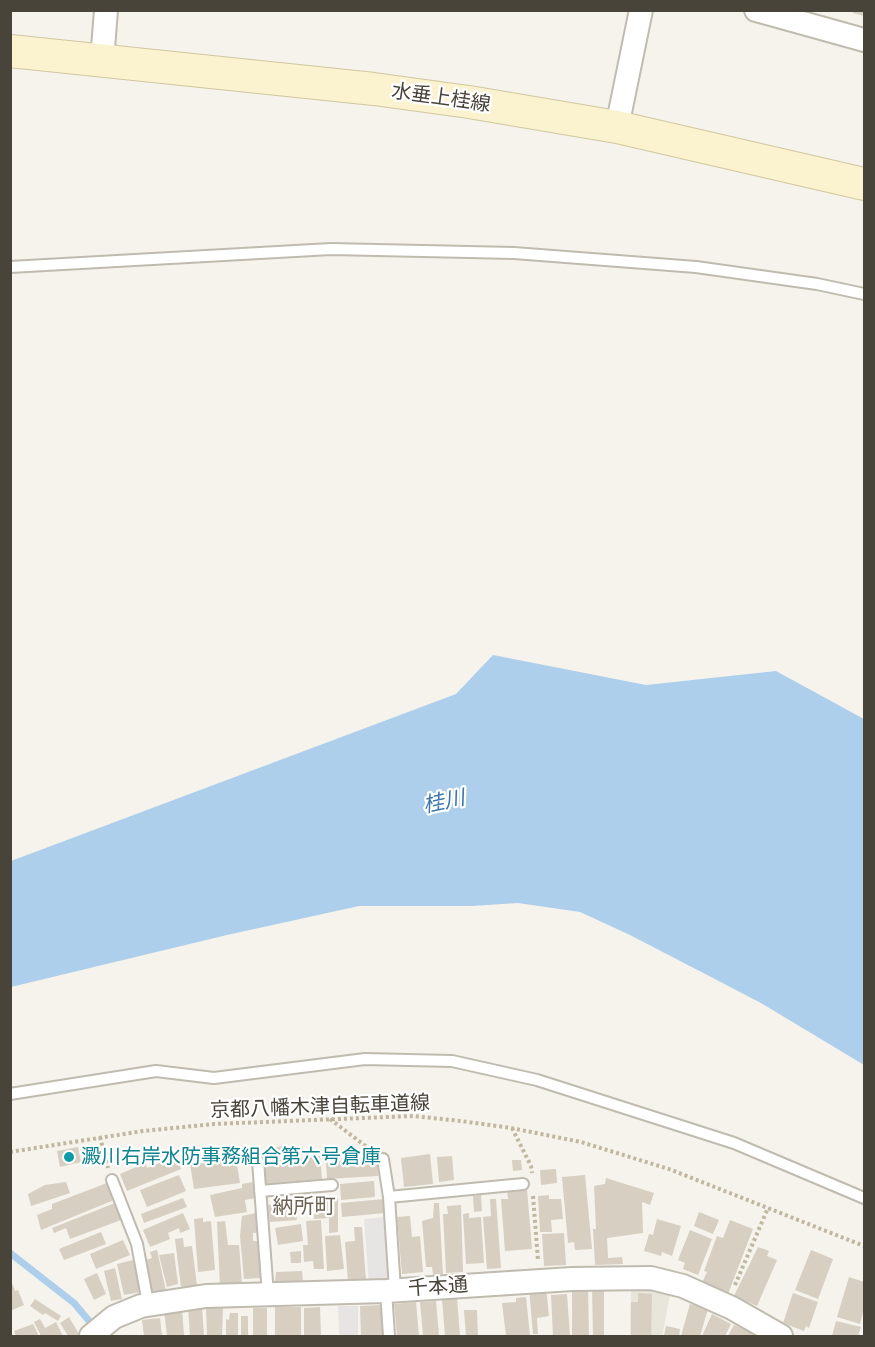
<!DOCTYPE html>
<meta charset="utf-8">
<style>
body{margin:0}
#map{position:relative;width:875px;height:1347px;overflow:hidden;background:#f5f3ec;font-family:Inter,sans-serif}
canvas{display:block}
.frame{position:absolute;inset:0;border:12px solid #49443a;pointer-events:none}
</style>
<div id="map">
<canvas width="875" height="1347"></canvas>
<div class="frame"></div>
</div>
<script>
const ctx = document.querySelector('canvas').getContext('2d');
ctx.lineJoin = 'round';
function paint(path, color) { ctx.fillStyle = color; ctx.fill(path, 'evenodd'); }
const toPath = rows => new Path2D(rows.map(r => 'M' + r).join(''));
function stroke(path, color, width, dash) { ctx.strokeStyle = color; ctx.lineWidth = width; ctx.lineCap = dash ? 'butt' : 'round'; ctx.setLineDash(dash || []); ctx.stroke(path); }
function label(font, color, halo, rows, align = 'center') {
  ctx.font = font + ' Inter,"Noto Sans JP",sans-serif'; ctx.lineWidth = 4.5; ctx.setLineDash([]); ctx.textBaseline = 'middle'; ctx.strokeStyle = halo; ctx.fillStyle = color; for (const [text, x, y, turn = 0] of rows) {
    ctx.save(); ctx.translate(x, y); ctx.rotate((+turn || 0) * Math.PI / 180); ctx.textAlign = isNaN(turn) ? turn : align; if (halo) ctx.strokeText(text, 0, 0); ctx.fillText(text, 0, 0); ctx.restore();
  }
}
paint(toPath([
 [631,1286,671,1291,662,1336,630,1336]
]), '#e8e5da');
paint(toPath([
 [386,1217,391,1283,369,1284,364,1219],
 [338,1306,358,1306,358,1336,339,1336]
]), '#e7e5e3');
paint(toPath([
 [493,655,646,685,776,671,864,719,864,1065,761,1003,630,935,580,912,518,903,472,906,359,906,227,935,11,987,11,861,456,694]
]), '#adcfec');
stroke(toPath([
 [10,1253,74,1303,95,1328]
]), '#adcfec', 7);
paint(toPath([
 [853,10,864,10,864,16,853,13],
 [285,1146,285,1154,277,1154,277,1147],
 [78,1147,81,1162,60,1167,57,1151],
 [302,1147,303,1151,292,1152,291,1148],
 [248,1149,250,1156,244,1157,243,1150],
 [430,1154,433,1184,404,1187,401,1158],
 [176,1156,181,1169,127,1191,120,1174,145,1163,147,1168],
 [320,1156,322,1179,265,1184,264,1162],
 [452,1156,454,1180,439,1182,437,1157],
 [236,1159,240,1183,194,1189,190,1164],
 [377,1159,378,1176,327,1179,326,1162],
 [512,1160,521,1160,522,1170,513,1171],
 [556,1169,557,1183,541,1185,540,1170],
 [179,1175,186,1191,147,1207,140,1190],
 [585,1175,592,1249,575,1250,574,1242,568,1243,562,1177],
 [606,1178,654,1193,650,1205,642,1202,643,1233,607,1238,608,1258,622,1257,623,1264,595,1265,593,1229,596,1229,594,1186,605,1184],
 [374,1181,375,1197,341,1200,340,1184],
 [66,1182,70,1193,31,1206,28,1194,45,1185],
 [253,1182,256,1198,245,1200,247,1212,215,1217,210,1195,242,1188,242,1184],
 [107,1183,114,1200,41,1230,37,1215,52,1209,52,1204],
 [527,1189,532,1249,505,1251,501,1199,508,1199,507,1191],
 [481,1195,482,1211,474,1212,473,1196],
 [549,1195,549,1199,561,1199,563,1219,551,1220,552,1232,540,1232,538,1196],
 [183,1198,187,1207,144,1223,141,1214],
 [338,1198,338,1232,329,1233,329,1218,314,1219,313,1199],
 [384,1199,385,1213,342,1217,341,1203],
 [490,1199,496,1199,501,1268,487,1269,483,1217,491,1216],
 [295,1202,297,1220,270,1222,268,1205],
 [115,1203,121,1220,70,1239,66,1228,54,1233,52,1228],
 [434,1203,439,1203,443,1274,433,1275,432,1267,426,1267,422,1221,433,1218],
 [461,1205,463,1272,446,1273,443,1214,448,1214,447,1206],
 [699,1212,719,1220,713,1234,694,1226],
 [183,1213,190,1229,180,1233,179,1228,168,1233,170,1239,150,1247,143,1230],
 [256,1213,258,1233,253,1233,253,1241,258,1241,261,1278,244,1279,240,1236,242,1216],
 [469,1213,469,1218,481,1217,484,1263,466,1264,463,1214],
 [410,1216,412,1237,420,1236,423,1272,402,1274,397,1217],
 [203,1218,203,1222,211,1221,215,1270,198,1272,194,1219],
 [657,1219,681,1226,672,1256,662,1252,661,1256,644,1251,649,1234,653,1235],
 [321,1220,324,1269,314,1269,313,1261,304,1262,303,1245,308,1245,306,1221],
 [730,1220,753,1229,728,1294,702,1283,707,1272,704,1271,717,1236,723,1238],
 [225,1221,228,1245,239,1245,242,1284,220,1287,217,1222],
 [301,1224,303,1241,278,1245,275,1228],
 [354,1227,362,1227,366,1281,348,1282,345,1242,355,1241],
 [690,1230,712,1239,698,1275,683,1269,685,1263,678,1260],
 [101,1232,106,1244,64,1260,59,1249],
 [564,1233,566,1265,544,1266,542,1234],
 [340,1235,344,1269,327,1271,325,1236],
 [183,1238,184,1247,192,1246,197,1285,181,1287,175,1239],
 [123,1240,130,1255,96,1269,90,1254],
 [758,1247,769,1251,767,1256,777,1260,757,1306,734,1296],
 [157,1250,166,1291,151,1295,143,1261,152,1258,150,1252],
 [811,1250,833,1259,818,1299,795,1290],
 [301,1251,301,1263,291,1263,290,1252],
 [174,1253,178,1284,167,1287,159,1255],
 [133,1260,141,1292,124,1295,117,1264],
 [115,1268,122,1299,111,1301,104,1271],
 [302,1271,303,1284,281,1285,275,1282,276,1272],
 [97,1273,106,1294,94,1300,84,1279],
 [849,1277,864,1282,864,1308,860,1324,837,1317],
 [13,1285,15,1291,18,1290,24,1305,10,1311,10,1286],
 [592,1286,604,1287,604,1336,593,1336],
 [546,1287,549,1316,537,1318,538,1334,533,1334,529,1288],
 [572,1287,588,1287,589,1336,572,1336],
 [638,1293,652,1294,651,1336,631,1336,631,1302,638,1302],
 [793,1293,818,1302,809,1328,806,1326,804,1331,783,1323],
 [567,1294,570,1336,553,1336,551,1295],
 [526,1297,530,1336,506,1336,502,1303,516,1302,516,1298],
 [457,1298,460,1336,445,1336,442,1299],
 [35,1299,61,1316,58,1321,45,1313,43,1315,30,1306],
 [436,1301,439,1335,423,1336,420,1302],
 [416,1302,419,1336,397,1336,394,1304],
 [690,1304,708,1309,700,1336,681,1336],
 [381,1305,383,1336,361,1336,360,1306],
 [202,1306,204,1336,190,1336,188,1307],
 [206,1307,223,1307,222,1336,207,1336],
 [275,1307,301,1307,301,1336,275,1336],
 [320,1307,321,1336,304,1336,304,1308],
 [182,1308,184,1336,167,1336,164,1310],
 [253,1308,267,1308,267,1336,253,1336],
 [464,1310,477,1310,478,1336,466,1336],
 [230,1313,238,1313,238,1336,226,1336,226,1319,229,1320],
 [712,1314,731,1324,725,1336,702,1336],
 [241,1316,248,1316,248,1336,241,1336],
 [69,1317,79,1334,75,1336,68,1336,60,1323],
 [160,1318,162,1336,144,1336,142,1320],
 [40,1319,45,1328,56,1322,63,1336,41,1336,34,1322],
 [836,1321,861,1327,858,1336,832,1336],
 [33,1324,39,1336,16,1336,14,1331],
 [734,1325,753,1333,751,1336,728,1336],
 [666,1326,680,1329,679,1336,664,1336]
]), '#d6cfc2');
const lane = toPath([
 [10,267,331,249,514,253,696,267,817,284,864,294],
 [10,1094,156,1071,214,1078,365,1059,452,1061,537,1080,734,1143,864,1198],
 [383,1159,389,1197,395,1290],
 [258,1161,268,1295],
 [112,1180,137,1244,148,1303],
 [260,1191,332,1185],
 [389,1197,523,1184],
 [386,1291,389,1336]
]);
const street = toPath([
 [756,10,864,40],
 [102,61,106,10],
 [617,127,641,10],
 [91,1336,114,1317,141,1306,206,1296,386,1291,572,1279,651,1278,683,1286,732,1308,781,1336]
]);
const secondary = toPath([
 [10,51,374,89,469,102,617,127,864,184]
]);
stroke(lane, '#c0bbaf', 14);
stroke(street, '#c0bbaf', 26);
stroke(secondary, '#d1c79e', 34);
stroke(toPath([
 [330,1119,372,1151],
 [512,1128,531,1166,532,1173],
 [100,1137,108,1168],
 [10,1152,143,1131,214,1124,413,1116,461,1121,511,1128,581,1142,669,1169,864,1246],
 [533,1196,538,1260],
 [735,1285,768,1208]
]), '#c1b7a1', 4, [3, 3]);
stroke(lane, '#fff', 10);
stroke(street, '#fff', 22);
stroke(secondary, '#fbf3cf', 32);
for (const [x, y, r, color] of [
 [69,1157,6,"#0f9aa8"]
]) { const dot = new Path2D(); dot.arc(x, y, r, 0, 2 * Math.PI); ctx.fillStyle = color; ctx.fill(dot); stroke(dot, '#fff', 2); }
label('20px', '#49443a', '#fff', [
 ["水垂上桂線",441,98,8],
 ["京都八幡木津自転車道線",320,1107,-2],
 ["千本通",438,1287,-4]
]);
label('20px', '#0d838f', '#fff', [
 ["澱川右岸水防事務組合第六号倉庫",81,1157]
], 'left');
label('italic 21px', '#3976af', '#fff', [
 ["桂川",444,802,-12]
]);
label('21px', '#6b6252', '#fff', [
 ["納所町",304,1207]
]);
</script>
